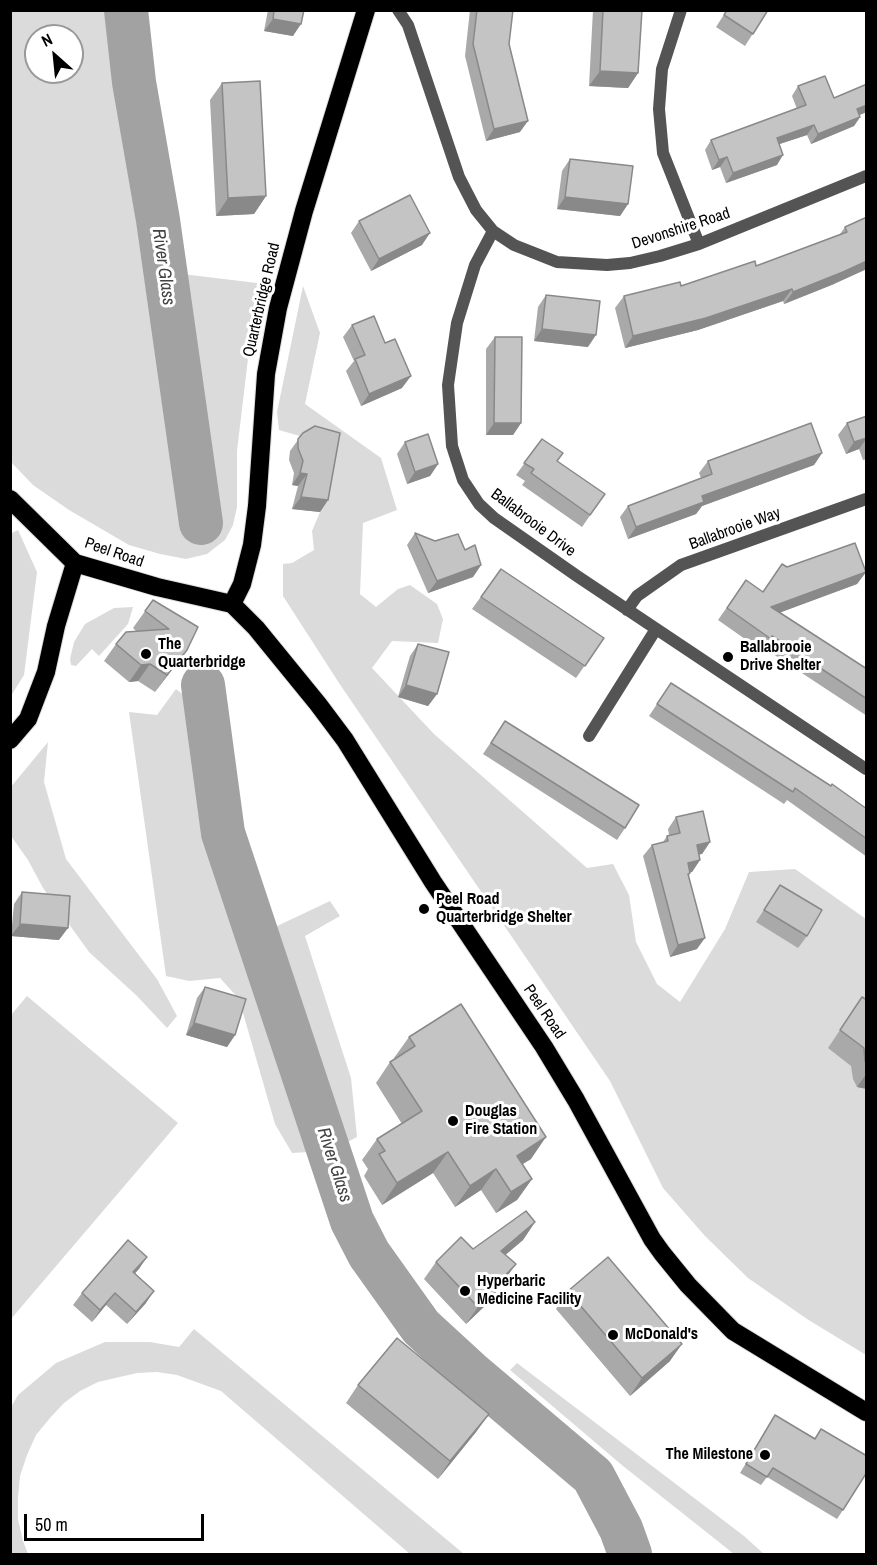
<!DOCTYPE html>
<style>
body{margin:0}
#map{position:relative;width:877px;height:1565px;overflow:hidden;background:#fff;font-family:"Archivo Narrow",sans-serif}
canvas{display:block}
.frame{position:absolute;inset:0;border:12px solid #000;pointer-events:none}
.north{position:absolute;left:24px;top:24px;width:60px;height:60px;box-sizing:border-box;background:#fff;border:2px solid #999;border-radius:50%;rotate:333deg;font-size:16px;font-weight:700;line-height:24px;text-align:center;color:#000}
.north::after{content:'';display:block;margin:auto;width:21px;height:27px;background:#000;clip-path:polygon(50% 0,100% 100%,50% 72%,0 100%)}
.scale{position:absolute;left:24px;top:1514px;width:180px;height:27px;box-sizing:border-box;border:3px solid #000;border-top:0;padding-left:8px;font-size:18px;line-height:21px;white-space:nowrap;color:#000;-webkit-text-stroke:4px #fff;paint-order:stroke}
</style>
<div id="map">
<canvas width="877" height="1565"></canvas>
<div class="frame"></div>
<div class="north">N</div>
<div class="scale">50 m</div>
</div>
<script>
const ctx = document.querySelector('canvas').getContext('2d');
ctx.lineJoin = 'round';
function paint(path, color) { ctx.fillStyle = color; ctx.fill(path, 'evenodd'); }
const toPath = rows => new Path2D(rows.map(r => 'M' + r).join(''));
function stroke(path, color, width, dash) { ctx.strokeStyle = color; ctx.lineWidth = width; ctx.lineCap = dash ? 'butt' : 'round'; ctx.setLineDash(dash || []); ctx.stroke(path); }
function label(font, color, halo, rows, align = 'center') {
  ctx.font = font + ' "Archivo Narrow",sans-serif'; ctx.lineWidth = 6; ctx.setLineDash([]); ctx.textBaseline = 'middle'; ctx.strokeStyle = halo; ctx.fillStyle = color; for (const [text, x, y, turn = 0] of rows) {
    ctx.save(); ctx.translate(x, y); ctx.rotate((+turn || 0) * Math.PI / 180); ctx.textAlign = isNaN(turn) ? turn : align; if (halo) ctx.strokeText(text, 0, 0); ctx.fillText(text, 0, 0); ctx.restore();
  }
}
paint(toPath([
 [10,11,144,11,147,223,182,274,257,283,237,451,237,507,233,525,225,540,207,554,186,559,160,554,129,545,69,510,33,485,11,462],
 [36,36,72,36,72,72,36,72],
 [303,286,320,333,305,404,381,458,397,510,363,523,360,594,376,607,398,589,410,585,437,604,443,619,438,643,392,641,372,668,434,734,587,868,613,864,629,895,636,942,657,984,680,1002,725,929,749,872,795,869,866,919,866,1355,807,1319,748,1278,705,1236,663,1188,610,1081,339,683,283,596,283,564,292,563,314,550,312,531,320,512,331,445,279,430,277,412],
 [18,530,37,572,24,675,11,696,10,534],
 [133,607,128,624,99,656,92,649,76,666,71,665,70,659,74,642,85,624,114,608],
 [176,689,196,705,213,841,308,1152,292,1153,275,1124,239,999,220,978,189,981,166,976,129,712,157,715],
 [48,742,44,782,66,859,157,979,177,1016,167,1028,137,996,89,952,43,888,28,860,11,836,10,788],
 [330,901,340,916,305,936,351,1078,357,1137,342,1145,273,928],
 [27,996,178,1123,11,1319,11,1015],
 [194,1329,464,1554,410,1554,221,1391,177,1375,157,1372,137,1373,98,1382,80,1391,64,1403,50,1418,36,1435,27,1455,20,1476,18,1498,18,1519,23,1541,28,1554,11,1554,10,1409,18,1395,56,1363,105,1342,150,1342,179,1347],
 [517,1363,744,1536,764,1554,734,1554,623,1466,510,1370]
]), '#dbdbdb');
stroke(toPath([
 [126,10,134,82,158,220,201,523],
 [203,685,223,833,352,1221,369,1254,421,1327,470,1372,593,1476,621,1529,630,1554]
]), '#a2a2a2', 44);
const highway = toPath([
 [10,499,75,563,157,587,232,604,256,628,318,704,345,740,433,882,544,1047,576,1100,652,1239,662,1253,688,1285,733,1331,866,1412],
 [232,604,242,584,252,545,257,506,266,374,278,308,304,211,366,10],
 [10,740,28,719,46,672,56,626,75,563]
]);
stroke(highway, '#dbdbdb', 20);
stroke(toPath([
 [398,10,408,25,459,177,476,210,493,231,514,245,557,262,607,265,630,263,660,256,699,244,866,176],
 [681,10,662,69,659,109,663,153,699,244],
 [493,231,475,265,457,323,448,385,452,446,463,480,479,504,494,518,577,576,866,769],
 [627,610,637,596,681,565,866,499],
 [589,736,656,629]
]), '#545454', 12);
stroke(highway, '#000', 18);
paint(toPath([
 [268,10,304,10,293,36,264,31],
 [470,10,513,10,509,44,520,132,486,141,465,56],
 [593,10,642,10,638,73,628,88,589,86],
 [727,10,768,10,745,46,716,27],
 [222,83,266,196,254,214,216,216,210,100],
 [798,86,834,98,860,115,860,117,854,126,811,144,807,135,780,144,777,165,726,183,720,167,712,170,705,150,711,140,797,109,792,96],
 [570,159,628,204,620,216,557,209,562,171],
 [867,217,834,284,784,304,783,301,698,330,625,348,615,308,624,296,681,286,756,266,840,234,845,227],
 [359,221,422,245,371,271,351,233],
 [546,295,588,347,534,341,538,307],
 [352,325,402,388,361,406,346,371,354,361,343,337],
 [495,337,521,423,513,435,486,435,486,349],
 [867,416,867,459,863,460,859,449,846,454,838,435,847,423],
 [303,433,328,500,320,512,292,509,298,486,292,485,294,473,289,460,290,451],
 [542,439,557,461,605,494,582,527,522,485,525,481,516,475],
 [405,442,438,464,430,476,407,484,397,454],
 [822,453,814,465,702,506,696,514,628,539,620,517,628,506,701,478,699,473,708,461],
 [415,533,435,541,465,550,481,565,473,577,428,593,407,545],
 [787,567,866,572,857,584,780,612,867,669,867,716,764,648,762,651,718,620,746,580,763,592],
 [501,569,604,638,576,678,472,609],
 [153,600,198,627,174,667,155,692,138,681,129,682,104,661,116,644,137,632,133,628],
 [418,644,437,694,428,706,398,697,410,656],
 [671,683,867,809,867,857,787,800,784,804,649,716],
 [505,721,625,828,617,840,483,754],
 [676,817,710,842,702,854,699,854,700,860,692,872,690,872,689,876,697,949,670,957,643,856,652,845,663,842,667,836,669,835,668,829],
 [780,885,807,936,798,948,756,922],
 [22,892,59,940,11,936,14,904],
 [205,987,235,1035,227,1047,186,1035,197,998],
 [862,997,867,1000,867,1089,857,1087,853,1079,851,1066,828,1048],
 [409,1037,531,1159,522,1164,532,1179,517,1200,496,1213,481,1190,455,1207,433,1173,382,1205,364,1176,368,1169,362,1160,377,1139,402,1124,376,1083,390,1062,395,1059,394,1058],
 [535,1222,523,1240,505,1255,503,1282,489,1302,466,1324,424,1279,436,1262,473,1249],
 [147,1257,135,1273,146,1303,127,1324,106,1305,92,1322,73,1305,82,1293],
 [568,1291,670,1361,630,1396,556,1309],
 [358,1385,489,1414,476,1432,438,1479,346,1403],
 [775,1415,815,1438,821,1429,843,1510,837,1519,767,1477,761,1485,740,1473]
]), '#a9a9a9');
paint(toPath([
 [273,19,301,24,293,36,264,31],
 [600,71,638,73,628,88,589,86],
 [867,105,867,112,850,119,857,109],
 [860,117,854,126,811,144,818,134],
 [528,121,520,132,486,141,494,129],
 [814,125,807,135,770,147,777,138],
 [783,155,777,165,726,183,733,173],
 [727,157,720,167,712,170,719,160],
 [266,196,254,214,216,216,228,198],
 [565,197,628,204,620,216,557,209],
 [430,233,422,245,371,271,379,259],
 [867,261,867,269,834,284,784,304,793,292],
 [792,289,783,301,698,330,625,348,633,336],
 [542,329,596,335,588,347,534,341],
 [411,376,402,388,361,406,369,394],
 [494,423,521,423,513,435,486,435],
 [867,438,859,449,846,454,854,442],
 [822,453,814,465,702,506,696,514,628,539,636,527,702,496],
 [438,464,430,476,407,484,415,472],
 [300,473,307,474,298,486,292,485],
 [301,497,328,500,320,512,292,509],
 [481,565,473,577,428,593,437,581],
 [866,572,857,584,763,619,771,607],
 [187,650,174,667,155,692,167,675],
 [150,664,138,681,129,682,141,665],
 [406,685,437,694,428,706,398,697],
 [710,842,702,854,689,857,697,845],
 [700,860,692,872,679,875,688,863],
 [20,924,68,928,59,940,11,936],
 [705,938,697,949,670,957,678,945],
 [194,1023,235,1035,227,1047,186,1035],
 [867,1073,867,1089,857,1087],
 [546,1137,531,1159,502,1177,517,1156],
 [448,1152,433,1173,382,1205,397,1183],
 [496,1169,481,1190,455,1207,470,1186],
 [532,1179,517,1200,496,1213,511,1192],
 [535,1222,523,1240,489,1269,501,1251],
 [147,1257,139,1269,125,1284,133,1272],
 [516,1264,489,1302,466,1324,478,1307,499,1282],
 [154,1291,146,1303,127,1324,136,1312],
 [115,1293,106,1305,92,1322,100,1310],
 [682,1344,670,1361,630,1396,642,1378],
 [489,1414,476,1432,438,1479,450,1461]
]), '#898989');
const building = toPath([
 [274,10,304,10,301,24,273,19,274,10],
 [477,10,513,10,509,44,528,121,494,129,473,44,477,10],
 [603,10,642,10,638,73,600,71,603,10],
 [727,10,768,10,753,34,724,15,727,10],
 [825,76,834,98,867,84,867,105,857,109,860,117,818,134,814,125,777,138,783,155,733,173,727,157,719,160,711,140,806,105,798,86,825,76],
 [260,81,266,196,228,198,222,83,260,81],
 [570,159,633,166,628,204,565,197,570,159],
 [410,195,430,233,379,259,359,221,410,195],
 [867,217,867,261,843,272,793,292,792,289,706,318,633,336,624,296,680,282,681,286,755,261,756,266,847,232,845,227,867,217],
 [546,295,600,301,596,335,542,329,546,295],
 [374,316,385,343,395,339,411,376,369,394,355,359,365,355,352,325,374,316],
 [495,337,522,337,521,423,494,423,495,337],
 [867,416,867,438,854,442,847,423,867,416],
 [811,423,822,453,702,496,704,502,636,527,628,506,712,474,708,461,811,423],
 [315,426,340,433,328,500,301,497,307,474,300,473,303,461,298,448,298,439,303,433,315,426],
 [428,434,438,464,415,472,405,442,428,434],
 [542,439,563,453,557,461,605,494,590,515,531,473,534,469,524,463,542,439],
 [415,533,435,541,458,534,465,550,475,545,481,565,437,581,415,533],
 [855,543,866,572,771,607,867,669,867,699,772,636,771,639,727,608,746,580,763,592,782,564,787,567,855,543],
 [501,569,604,638,585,666,481,597,501,569],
 [153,600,198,627,187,650,167,675,150,664,141,665,116,644,126,632,169,629,145,611,153,600],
 [418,644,449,652,437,694,406,685,418,644],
 [671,683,831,786,832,784,867,809,867,839,795,788,793,792,657,704,671,683],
 [505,721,639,805,625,828,491,743,505,721],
 [703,811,710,842,697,845,700,860,688,863,690,873,688,874,705,938,678,945,652,845,668,841,667,836,680,833,676,817,703,811],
 [780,885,822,910,807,936,764,910,780,885],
 [22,892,70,896,68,928,20,924,22,892],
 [205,987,246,999,235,1035,194,1023,205,987],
 [862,997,867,1000,867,1065,865,1061,864,1048,840,1030,862,997],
 [461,1004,546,1137,517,1156,532,1179,511,1192,496,1169,470,1186,448,1152,397,1183,379,1154,385,1151,377,1139,422,1111,390,1062,415,1046,409,1037,461,1004],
 [526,1211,535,1222,501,1251,516,1264,499,1282,501,1284,478,1307,436,1262,461,1237,473,1249,526,1211],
 [128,1240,147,1257,133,1272,154,1291,136,1312,115,1293,100,1310,82,1293,128,1240],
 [608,1257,682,1344,642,1378,568,1291,608,1257],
 [397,1338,489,1414,450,1461,358,1385,397,1338],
 [775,1415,815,1439,821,1429,867,1456,867,1472,843,1510,773,1468,767,1477,746,1464,775,1415]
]);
paint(building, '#c4c4c4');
stroke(building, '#898989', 1.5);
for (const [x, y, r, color] of [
 [146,654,6,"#000"],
 [728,657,6,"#000"],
 [424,909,6,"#000"],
 [453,1121,6,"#000"],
 [465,1291,6,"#000"],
 [613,1335,6,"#000"],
 [765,1455,6,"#000"]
]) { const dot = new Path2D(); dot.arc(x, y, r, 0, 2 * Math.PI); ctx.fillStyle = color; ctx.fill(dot); stroke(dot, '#fff', 2); }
label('16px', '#000', '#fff', [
 ["Devonshire Road",681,229,-18],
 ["Quarterbridge Road",262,300,-77],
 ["Ballabrooie Drive",533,523,37],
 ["Ballabrooie Way",735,529,-20],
 ["Peel Road",114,553,19],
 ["Peel Road",544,1012,56]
]);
label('bold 16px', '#000', '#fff', [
 ["The",158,645],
 ["Quarterbridge",158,663],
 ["Ballabrooie",740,648],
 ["Drive Shelter",740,666],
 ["Peel Road",436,900],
 ["Quarterbridge Shelter",436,918],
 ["Douglas",465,1112],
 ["Fire Station",465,1130],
 ["Hyperbaric",477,1282],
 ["Medicine Facility",477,1300],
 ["McDonald's",625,1335],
 ["The Milestone",753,1455,"right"]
], 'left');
label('italic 18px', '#434343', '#fff', [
 ["River Glass",163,267,82],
 ["River Glass",334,1165,72]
]);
</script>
